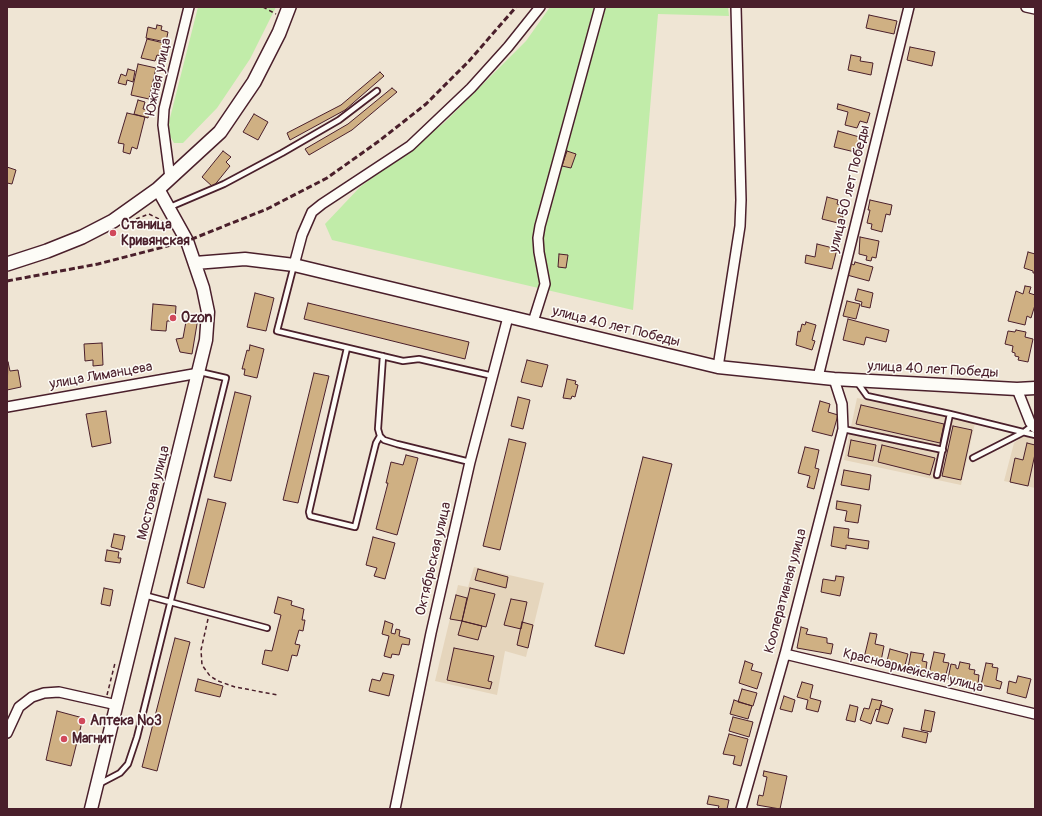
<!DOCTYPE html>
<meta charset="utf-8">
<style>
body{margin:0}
#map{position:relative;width:1042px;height:816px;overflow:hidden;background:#efe5d4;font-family:Pangolin,sans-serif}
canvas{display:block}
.frame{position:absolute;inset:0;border:8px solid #4a1f2b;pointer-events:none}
</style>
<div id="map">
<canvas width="1042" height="816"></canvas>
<div class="frame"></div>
</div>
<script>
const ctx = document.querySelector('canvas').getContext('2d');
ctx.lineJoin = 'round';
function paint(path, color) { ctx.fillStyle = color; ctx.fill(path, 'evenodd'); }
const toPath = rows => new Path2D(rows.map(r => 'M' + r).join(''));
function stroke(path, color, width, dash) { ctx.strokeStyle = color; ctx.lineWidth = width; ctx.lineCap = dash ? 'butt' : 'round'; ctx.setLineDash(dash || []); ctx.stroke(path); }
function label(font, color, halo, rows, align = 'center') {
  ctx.font = font + ' Pangolin,sans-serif'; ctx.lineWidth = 3; ctx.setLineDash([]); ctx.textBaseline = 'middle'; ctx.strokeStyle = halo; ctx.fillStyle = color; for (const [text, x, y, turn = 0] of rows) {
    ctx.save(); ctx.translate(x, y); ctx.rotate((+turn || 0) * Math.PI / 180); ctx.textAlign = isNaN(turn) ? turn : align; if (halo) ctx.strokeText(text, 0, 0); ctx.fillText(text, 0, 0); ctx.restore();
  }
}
paint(toPath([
 [857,398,975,423,961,485,844,460],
 [1023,436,1035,439,1035,488,1004,481,1014,443],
 [474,567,544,583,526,657,505,651,497,695,435,681,458,585,468,587]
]), '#e5d5bc');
paint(toPath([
 [198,7,276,7,250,59,217,108,183,143,174,143,170,136,169,122],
 [550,7,728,7,729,16,658,14,633,310,332,240,325,224,360,187,444,123,526,41]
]), '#c1eca9');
const building = toPath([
 [869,15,897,21,894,34,866,28,869,15],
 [157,25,162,26,161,30,168,32,166,42,146,38,148,27,156,29,157,25],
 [147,39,168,44,165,57,157,55,155,61,141,58,147,39],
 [910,47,935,52,932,66,907,60,910,47],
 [851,55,861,57,860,61,873,63,871,75,848,70,851,55],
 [138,64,156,68,149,99,131,95,138,64],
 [128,69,135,71,133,82,127,80,126,85,118,83,121,74,126,76,128,69],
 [380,72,384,76,345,110,290,140,287,133,341,105,380,72],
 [392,88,397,92,352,130,309,155,305,149,348,124,392,88],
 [138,100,145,102,143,109,150,110,148,118,134,114,138,100],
 [838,104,870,113,867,123,860,121,857,128,845,125,848,112,837,109,838,104],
 [127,113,145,117,137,149,132,147,130,154,123,152,124,144,118,143,127,113],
 [254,114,268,122,258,140,243,132,254,114],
 [838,131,863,138,859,153,834,147,838,131],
 [223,151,231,157,226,162,230,166,213,187,202,177,223,151],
 [567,151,576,154,571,168,562,166,567,151],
 [7,167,16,170,12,184,7,183,7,167],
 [827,197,838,200,837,204,843,206,840,216,843,216,842,224,822,219,827,197],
 [870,200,892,205,890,215,886,214,882,232,871,229,872,224,867,223,870,210,868,210,870,200],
 [860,237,879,241,876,258,872,257,871,261,866,260,867,256,859,254,860,237],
 [817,244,837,249,832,269,805,263,806,255,815,257,817,244],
 [1028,252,1035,254,1035,273,1033,273,1033,271,1024,268,1028,252],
 [559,254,568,255,566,268,558,267,559,254],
 [855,262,873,267,869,281,847,275,850,263,854,265,855,262],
 [1025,286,1031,287,1029,293,1035,295,1035,305,1031,318,1027,316,1025,325,1008,321,1016,291,1023,294,1025,286],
 [858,289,873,293,870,308,861,306,862,302,855,300,858,289],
 [255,293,274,298,266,331,247,327,255,293],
 [847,301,860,304,856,319,843,316,847,301],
 [308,303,469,342,465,359,304,319,308,303],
 [153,304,176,306,175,321,167,321,166,331,151,330,153,304],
 [187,316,198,318,192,354,180,352,176,339,183,338,187,316],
 [848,319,889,330,886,342,866,337,864,345,843,340,848,319],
 [806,322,816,325,812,340,815,341,812,350,796,345,798,331,800,332,802,324,805,325,806,322],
 [1016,330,1026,332,1025,337,1033,339,1028,362,1018,360,1019,357,1015,356,1015,353,1012,352,1013,346,1005,344,1008,331,1015,332,1016,330],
 [102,343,103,365,93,366,93,360,85,361,84,344,102,343],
 [250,345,264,349,257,378,244,375,245,369,242,369,247,350,249,351,250,345],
 [527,360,548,365,542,387,521,382,527,360],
 [8,362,10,371,18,370,21,387,7,390,8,362],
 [314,373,329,376,298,503,283,500,314,373],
 [567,379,576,381,575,384,578,385,575,397,572,396,571,399,563,398,567,379],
 [235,392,251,396,231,481,214,477,235,392],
 [518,397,530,400,523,429,511,426,518,397],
 [820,401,830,404,828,412,838,415,832,436,812,431,820,401],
 [861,405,944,424,940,443,856,424,861,405],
 [106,411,111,443,92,447,86,414,106,411],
 [953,426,972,430,961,480,942,476,953,426],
 [509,439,526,443,500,550,483,546,509,439],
 [851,440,876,445,873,461,848,456,851,440],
 [1027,443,1035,445,1035,454,1028,486,1010,482,1015,458,1023,460,1027,443],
 [882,445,935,458,930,475,878,462,882,445],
 [805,447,819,450,815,468,819,469,814,489,807,487,810,476,798,473,805,447],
 [406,455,418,458,397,535,376,529,388,483,386,483,391,462,403,465,406,455],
 [643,457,672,464,624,654,595,646,643,457],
 [844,470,871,475,869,490,841,485,844,470],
 [208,499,226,503,204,588,187,583,208,499],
 [837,501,861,505,858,523,845,521,847,511,836,509,837,501],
 [834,527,849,529,848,538,869,541,868,549,846,545,846,549,831,546,834,527],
 [114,534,125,536,122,550,111,547,114,534],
 [373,537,395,543,385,579,374,576,377,568,366,565,373,537],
 [107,550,119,552,118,558,121,558,120,563,105,561,107,550],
 [478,569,508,577,506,588,475,580,478,569],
 [836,576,844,577,840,596,821,592,823,579,835,581,836,576],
 [104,588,113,590,110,606,101,604,104,588],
 [470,588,495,594,486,627,462,621,470,588],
 [456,595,467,598,462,621,450,619,456,595],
 [278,597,292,601,291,605,304,609,302,620,305,620,303,631,299,630,295,644,300,645,297,656,292,655,288,671,262,664,265,650,272,651,281,615,274,613,278,597],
 [511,599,527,602,521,629,504,625,511,599],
 [385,621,393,624,391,633,395,634,396,629,400,630,399,636,410,639,409,645,402,644,399,655,392,654,391,658,384,656,389,636,382,634,385,621],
 [462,621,482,626,478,640,458,635,462,621],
 [522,622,533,625,528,648,517,645,522,622],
 [801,627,808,629,806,634,827,638,827,643,833,644,831,654,797,648,801,627],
 [870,633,877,634,875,644,884,646,881,661,864,658,870,633],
 [175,638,190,642,157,771,142,767,175,638],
 [454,648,494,656,488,681,492,682,490,689,447,680,454,648],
 [890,649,908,654,904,669,886,665,890,649],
 [911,652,924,654,922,661,927,662,925,675,919,674,920,671,908,668,911,652],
 [934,652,945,654,943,662,949,663,945,678,929,674,934,652],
 [745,661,753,664,751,670,762,673,757,689,739,683,745,661],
 [960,662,970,664,969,669,975,670,974,674,979,675,978,684,948,679,951,664,956,665,956,668,958,669,960,662],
 [986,663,993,664,992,667,998,668,996,680,1002,682,1000,689,981,685,986,663],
 [383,673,394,675,389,696,369,691,372,679,380,681,383,673],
 [1018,676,1031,679,1026,698,1007,693,1009,681,1016,683,1018,676],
 [198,679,223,686,220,697,195,691,198,679],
 [802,682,813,685,810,698,821,701,818,712,806,709,808,700,797,697,802,682],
 [742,689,757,693,753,706,738,702,742,689],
 [784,696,795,700,792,712,780,709,784,696],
 [872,699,882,701,879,710,876,709,871,724,860,720,864,708,869,709,872,699],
 [734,700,752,706,748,719,730,714,734,700],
 [850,705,858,707,855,722,846,720,850,705],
 [881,705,893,709,888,724,876,721,881,705],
 [925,710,935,712,931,732,921,730,925,710],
 [57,711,83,718,71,766,46,760,57,711],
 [733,717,753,722,749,737,729,731,733,717],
 [904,728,928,733,926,743,902,737,904,728],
 [729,734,748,739,741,766,733,764,735,756,723,754,729,734],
 [764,771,787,776,780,809,757,805,759,795,763,796,767,777,763,776,764,771],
 [709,796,729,800,727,809,718,809,719,806,707,804,709,796]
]);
paint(building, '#cfb083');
stroke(building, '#4a1f2b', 1);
const service = toPath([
 [170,207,224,184,282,153,339,120,377,91],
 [294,265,277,331,403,361,419,359,493,376],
 [347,348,309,512,310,516,355,527,376,443,380,436],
 [383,356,378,429,380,436,384,440,397,444,470,462],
 [857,382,867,396,950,414,937,475],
 [950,414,1035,435],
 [843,429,943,450],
 [973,458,1024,432,1033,425],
 [144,595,267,628],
 [99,784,120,773,128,764,137,737,226,378,200,372]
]);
const minor = toPath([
 [1026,7,1035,9],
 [170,178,163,125,164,109,189,7],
 [294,265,302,235,312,212,322,204,410,146,471,88,508,47,540,7],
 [533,322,545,284,539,252,538,238,540,226,600,7],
 [718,367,740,226,741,200,736,7],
 [818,377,909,7],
 [1017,389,1030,422,1035,428],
 [7,407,199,373],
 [785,654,1035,714],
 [7,733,19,707,32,697,44,693,59,692,117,705],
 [395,809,431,633,470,462,508,317],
 [741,809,785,654,843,429,842,404,834,379]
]);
const tertiary = toPath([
 [195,263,245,259,294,265,718,367,834,379,1017,389,1035,388],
 [91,809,206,340,208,312,203,288,187,241,158,189]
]);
const secondary = toPath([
 [7,264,47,251,82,237,113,221,158,189,220,132,254,82,279,33,289,7]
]);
stroke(service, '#4a1f2b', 8);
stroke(minor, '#4a1f2b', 12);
stroke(tertiary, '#4a1f2b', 15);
stroke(secondary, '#4a1f2b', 16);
stroke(toPath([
 [263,7,276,14],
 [136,219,149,214,161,220,166,225],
 [208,619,201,650,202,665,210,676,218,681,235,687,278,695],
 [107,695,115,663]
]), '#4a1f2b', 1.5, [4, 3]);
stroke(service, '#fdfcf7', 4.5);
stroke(minor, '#fdfcf7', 9);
stroke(tertiary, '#fdfcf7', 12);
stroke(secondary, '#fdfcf7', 13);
stroke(toPath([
 [7,281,98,264,187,241,267,209,327,178,379,141,426,104,469,61,516,7]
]), '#4a1f2b', 3, [6, 3]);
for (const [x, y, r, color] of [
 [113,233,4,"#d1495b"],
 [173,318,4,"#d1495b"],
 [82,721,4,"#d1495b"],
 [64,739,4,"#d1495b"]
]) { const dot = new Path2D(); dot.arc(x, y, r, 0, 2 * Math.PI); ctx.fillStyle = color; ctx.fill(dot); stroke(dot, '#fdfcf7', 1.5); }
label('14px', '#4a1f2b', '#fdfcf7', [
 ["Южная улица",159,77,-78],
 ["улица 50 лет Победы",850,189,-76],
 ["улица 40 лет Победы",616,327,14],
 ["улица 40 лет Победы",933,370,3],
 ["улица Лиманцева",101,376,-10],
 ["Мостовая улица",154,493,-76],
 ["Октябрьская улица",434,559,-77],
 ["Кооперативная улица",786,591,-75],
 ["Красноармейская улица",913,671,14]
]);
label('bold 14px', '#4a1f2b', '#fdfcf7', [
 ["Станица",121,225],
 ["Кривянская",121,241],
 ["Ozon",181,318],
 ["Аптека №3",90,721],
 ["Магнит",72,739]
], 'left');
</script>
